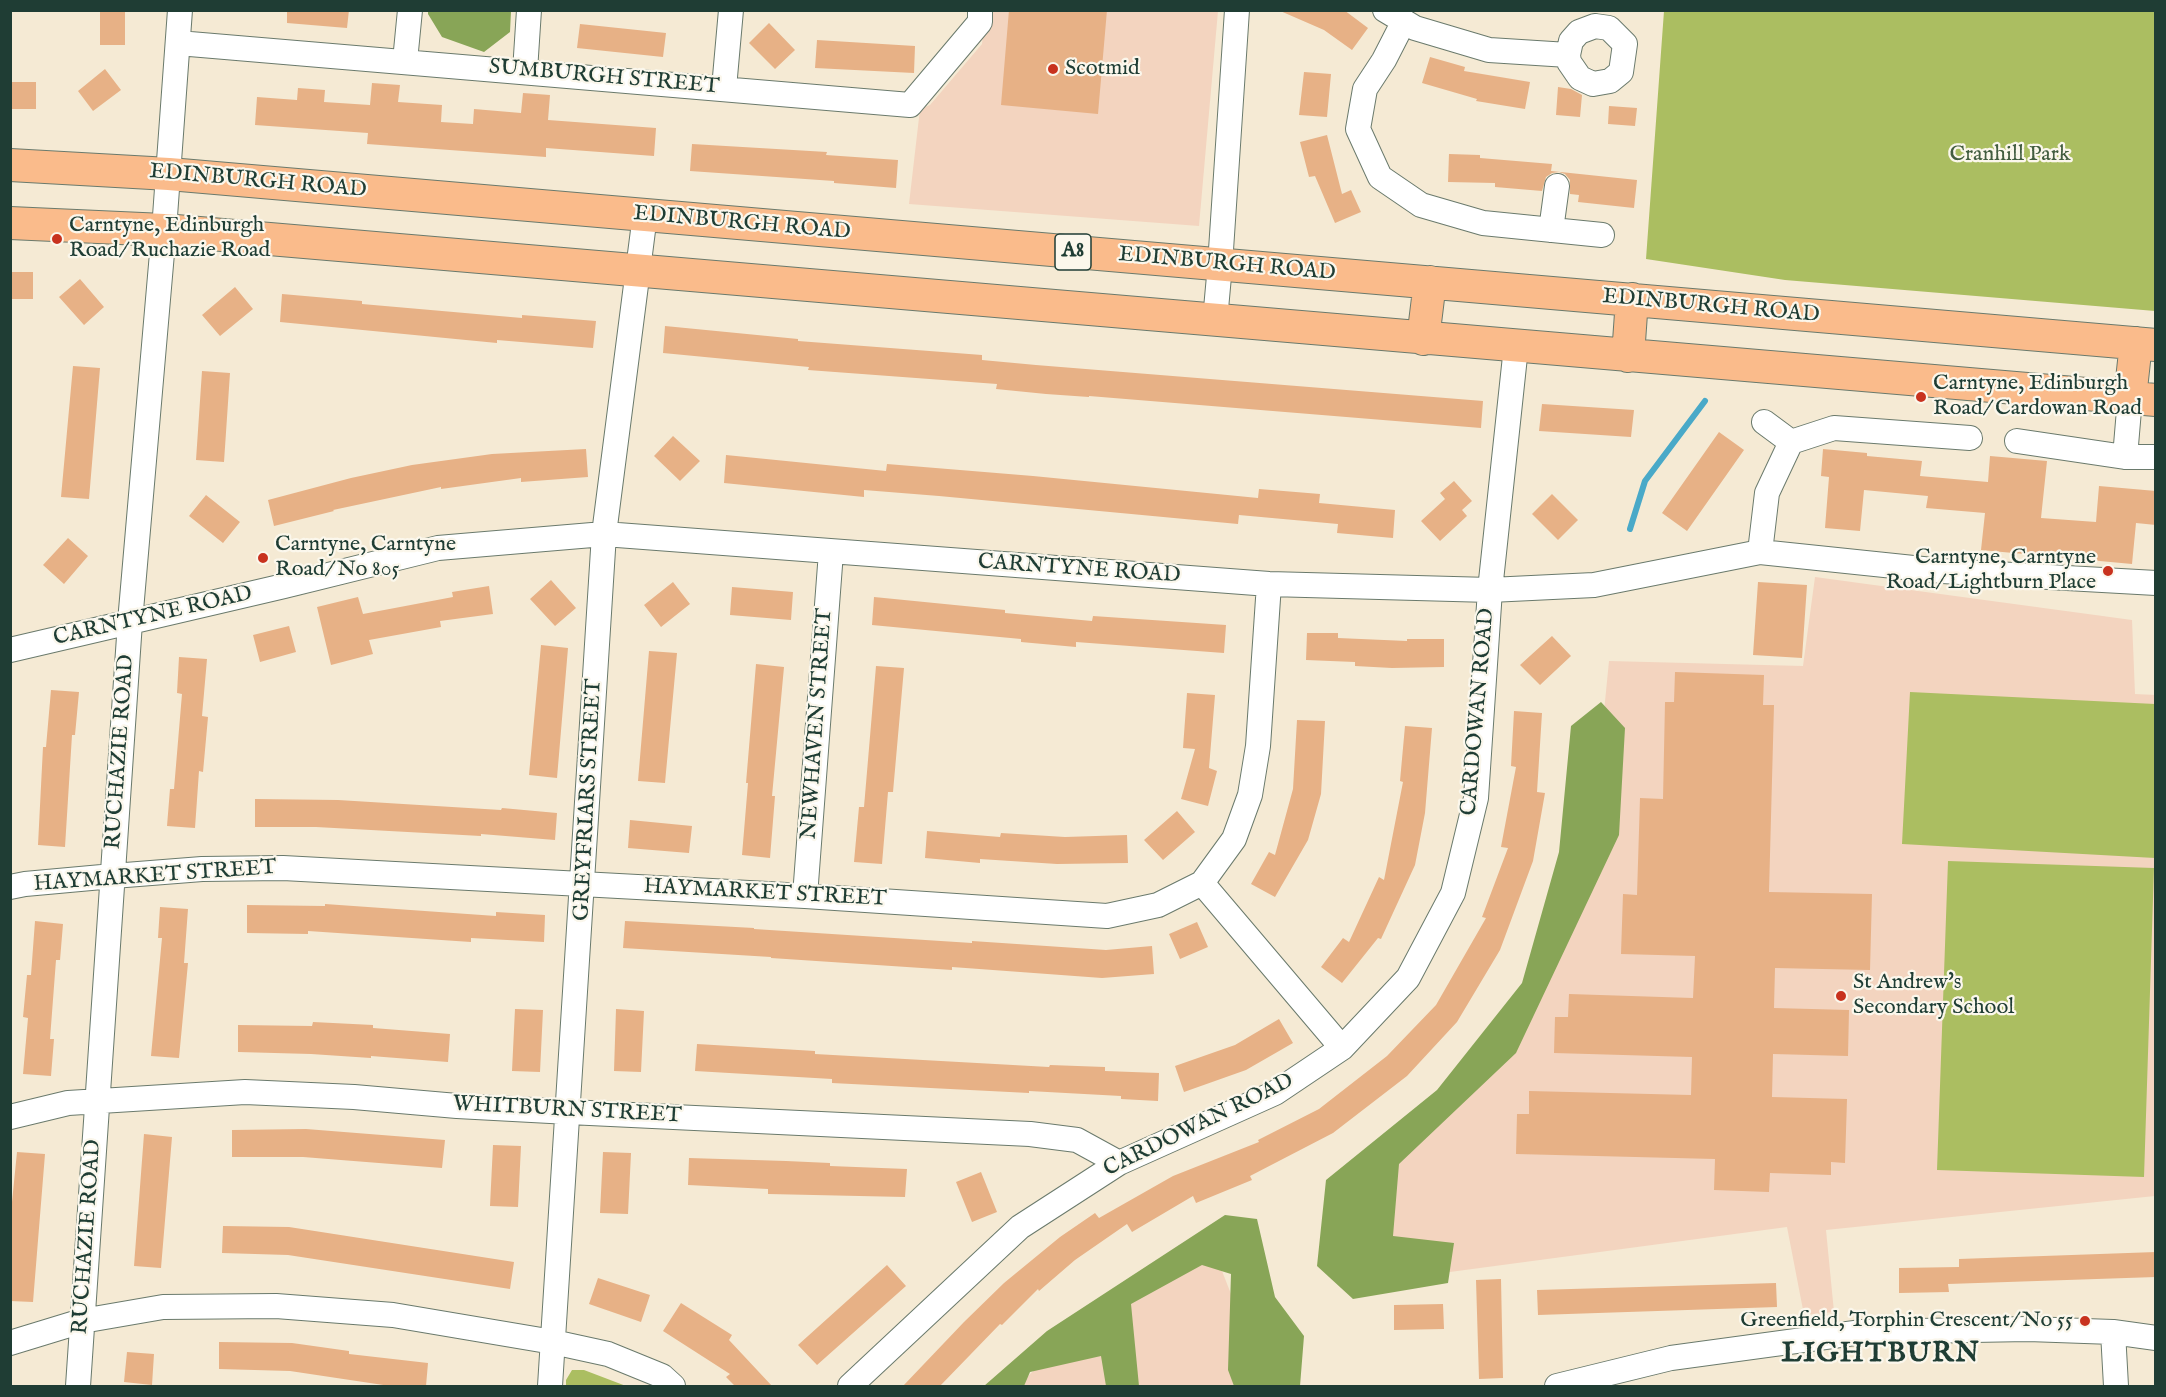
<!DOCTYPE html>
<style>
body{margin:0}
#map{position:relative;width:2166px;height:1397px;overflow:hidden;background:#f5ead4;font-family:"IM FELL English",serif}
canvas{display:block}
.frame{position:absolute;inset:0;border:12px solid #1f3d34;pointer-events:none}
</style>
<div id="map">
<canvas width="2166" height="1397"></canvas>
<div class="frame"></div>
</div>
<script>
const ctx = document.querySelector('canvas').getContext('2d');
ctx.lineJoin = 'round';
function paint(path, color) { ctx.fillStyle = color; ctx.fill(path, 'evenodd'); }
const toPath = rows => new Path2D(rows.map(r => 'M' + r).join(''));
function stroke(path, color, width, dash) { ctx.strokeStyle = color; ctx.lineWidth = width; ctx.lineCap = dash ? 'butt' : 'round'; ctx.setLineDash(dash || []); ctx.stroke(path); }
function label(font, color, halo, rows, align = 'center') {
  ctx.font = font + ' "IM FELL English",serif'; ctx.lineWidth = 4.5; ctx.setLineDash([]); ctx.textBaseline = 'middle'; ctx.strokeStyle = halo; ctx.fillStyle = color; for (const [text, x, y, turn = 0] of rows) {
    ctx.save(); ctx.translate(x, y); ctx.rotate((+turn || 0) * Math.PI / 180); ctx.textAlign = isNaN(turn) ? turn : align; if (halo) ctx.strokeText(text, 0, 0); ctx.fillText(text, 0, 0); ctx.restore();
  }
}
paint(toPath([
 [986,11,1218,11,1199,226,909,204,920,109,930,105,982,44],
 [1815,577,2132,620,2135,694,2156,695,2155,1196,1826,1230,1834,1312,1804,1315,1787,1227,1375,1282,1380,1155,1495,1060,1556,932,1601,742,1609,661,1803,666],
 [1213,1248,1267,1386,1018,1386,1085,1320]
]), '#f3d4bf');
paint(toPath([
 [1664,11,2155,11,2155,311,1785,280,1646,259],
 [1910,692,2155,704,2155,858,1902,844],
 [1948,861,2154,868,2144,1177,1937,1170],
 [572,1370,584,1370,626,1386,566,1386,566,1380]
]), '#abbe61');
paint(toPath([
 [428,10,511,11,510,32,484,52,442,37,428,14],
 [1601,702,1625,728,1619,835,1516,1053,1399,1164,1393,1236,1454,1243,1448,1283,1353,1299,1317,1266,1326,1180,1437,1090,1522,983,1559,852,1571,726],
 [1225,1215,1257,1219,1275,1297,1304,1336,1300,1386,1234,1386,1228,1370,1231,1274,1202,1265,1131,1304,1139,1386,1106,1386,1101,1356,1030,1372,1024,1386,984,1386,1047,1331]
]), '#88a557');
stroke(toPath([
 [1630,529,1645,481,1705,401]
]), '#49a9c8', 6);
paint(toPath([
 [287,10,349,10,347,28,287,23],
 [1009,10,1107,10,1098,114,1001,105],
 [1278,10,1344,10,1368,28,1352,50,1324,30],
 [100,11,125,11,125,45,100,45],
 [769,23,795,50,775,69,749,43],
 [580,24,666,33,663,57,577,48],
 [817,40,915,46,914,73,815,68],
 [1430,57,1465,67,1464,71,1530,82,1525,109,1476,101,1477,99,1422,83],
 [105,69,121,90,93,111,78,91],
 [1304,72,1331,74,1327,117,1299,115],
 [10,82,36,82,36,109,10,109],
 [372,83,400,85,398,102,442,105,441,122,473,124,474,109,521,113,523,93,550,95,548,120,656,128,654,156,546,148,546,157,367,144,368,133,255,125,257,97,297,100,298,88,325,90,324,102,370,105],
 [1558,87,1571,89,1582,95,1580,117,1556,115],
 [1609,106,1637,108,1635,126,1608,124],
 [1327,135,1342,194,1351,190,1361,212,1335,223,1315,176,1309,177,1300,142],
 [692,144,827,152,826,155,898,160,896,188,834,183,834,181,690,171],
 [1449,154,1480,155,1480,158,1552,164,1551,171,1637,180,1634,208,1578,202,1579,195,1570,194,1570,180,1565,174,1559,172,1552,173,1546,177,1542,191,1495,187,1495,183,1448,182],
 [10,272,33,272,33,299,10,299],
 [80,279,104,307,84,325,59,297],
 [235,287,253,309,220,336,202,315],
 [282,294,362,301,362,304,522,318,522,315,596,321,593,348,497,340,497,343,280,322],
 [665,326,798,339,798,341,982,355,982,360,1036,365,1483,401,1481,428,1089,396,1089,397,1046,394,996,389,997,384,808,370,809,367,663,353],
 [73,366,100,368,89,499,61,497],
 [202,371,230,373,224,462,196,460],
 [1542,404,1634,410,1631,437,1539,431],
 [1719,432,1744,450,1687,531,1662,513],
 [673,436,700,461,680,481,654,456],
 [586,449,588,477,521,482,521,478,441,489,441,487,333,510,334,511,274,526,268,500,351,478,412,465,492,454],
 [1823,449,1867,453,1867,456,1922,461,1920,476,1988,482,1990,456,2047,461,2041,518,2096,522,2099,486,2156,491,2156,525,2136,523,2132,564,1981,550,1985,513,1926,508,1928,496,1864,490,1860,531,1825,528,1829,477,1821,476],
 [726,455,886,471,887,464,1033,476,1258,498,1259,489,1320,494,1319,503,1395,510,1393,538,1337,533,1338,524,1239,515,1238,524,939,496,864,490,864,497,724,483],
 [1454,481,1472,501,1462,510,1467,516,1440,541,1421,521,1445,499,1440,493],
 [1552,494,1578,520,1558,540,1532,514],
 [206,495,240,522,223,543,189,516],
 [68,538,88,556,64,584,43,565],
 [551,580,576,608,555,626,530,599],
 [673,582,690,604,661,627,644,605],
 [1758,582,1807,585,1802,658,1753,655],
 [489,586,493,614,440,621,441,627,369,640,373,654,331,665,317,607,358,597,363,614,453,597,452,592],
 [732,587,793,592,791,620,730,615],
 [874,597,1005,610,1005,613,1092,621,1093,616,1226,625,1224,653,1076,642,1076,647,1021,642,1021,639,872,625],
 [289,626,296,652,260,662,253,635],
 [1307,633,1338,633,1338,638,1407,641,1407,639,1444,639,1444,667,1392,668,1355,666,1355,662,1306,660],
 [1552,636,1571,656,1540,685,1520,665],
 [541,645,568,648,557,778,529,775],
 [649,651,677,653,665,783,638,781],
 [179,657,207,659,202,716,208,717,203,772,199,771,195,828,167,826,170,789,174,789,182,694,177,693],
 [756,664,784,667,772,796,775,796,770,858,742,855,748,783,746,783],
 [876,666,904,668,893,792,888,792,882,864,854,862,859,807,864,807],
 [1675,672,1764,675,1763,705,1774,705,1769,892,1872,894,1870,970,1775,968,1774,1008,1849,1010,1848,1056,1773,1054,1772,1097,1847,1099,1845,1163,1831,1162,1831,1175,1770,1173,1769,1192,1714,1190,1715,1159,1516,1154,1517,1114,1529,1114,1529,1091,1691,1095,1692,1057,1554,1053,1555,1017,1568,1017,1569,994,1693,998,1695,956,1621,954,1623,894,1637,895,1640,798,1663,799,1665,702,1674,702],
 [51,690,79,692,75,735,72,735,65,847,38,845,43,747,46,747],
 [1187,693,1215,695,1209,768,1217,771,1208,806,1181,799,1195,749,1183,748],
 [1514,711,1542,713,1537,792,1545,793,1533,861,1500,950,1457,1022,1407,1076,1333,1133,1250,1176,1252,1180,1196,1203,1193,1196,1132,1232,1127,1224,1075,1260,1039,1291,1038,1289,1002,1325,1000,1324,940,1386,903,1386,964,1322,1004,1283,1060,1237,1095,1213,1099,1218,1173,1176,1259,1142,1258,1140,1319,1109,1387,1056,1436,1005,1486,918,1482,917,1508,848,1501,847,1516,767,1511,766],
 [1297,720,1325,721,1321,794,1308,840,1275,897,1251,884,1269,852,1275,855,1293,789],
 [1405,726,1432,728,1425,813,1415,865,1381,939,1378,938,1342,983,1321,967,1343,938,1349,942,1379,877,1384,880,1403,782,1400,781],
 [255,799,338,800,501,810,502,808,557,813,555,840,481,834,481,836,316,827,255,827],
 [1177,811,1195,832,1163,860,1144,840],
 [630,820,692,826,689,853,628,848],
 [927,831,1000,837,1001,833,1065,837,1127,835,1128,863,1057,864,980,859,980,863,925,858],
 [325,904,496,916,496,912,545,915,544,942,471,938,471,942,308,931,308,934,247,933,247,905,325,906],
 [160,907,188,909,184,963,188,963,179,1058,151,1056,162,938,158,938],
 [35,921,63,924,60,960,56,960,50,1039,54,1039,51,1076,23,1074,28,1018,23,1017,27,975,31,975],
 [625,921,754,928,754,929,972,943,972,941,1106,950,1152,946,1154,974,1102,978,952,967,952,970,771,958,771,957,623,948],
 [1197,922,1208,947,1180,959,1169,934],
 [515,1009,543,1010,540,1072,512,1071],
 [616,1009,644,1011,641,1072,614,1071],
 [1279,1019,1293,1043,1246,1070,1184,1092,1175,1066,1235,1045],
 [313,1022,373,1025,373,1028,450,1034,448,1062,371,1056,371,1058,311,1054,238,1052,238,1025,312,1026],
 [697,1044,815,1051,815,1054,1049,1067,1050,1065,1105,1067,1105,1071,1159,1073,1158,1101,1121,1099,1121,1096,1029,1091,1029,1093,832,1083,832,1079,695,1071],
 [306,1129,445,1140,442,1168,303,1157,232,1157,232,1130],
 [144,1134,172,1137,161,1268,134,1266],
 [493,1145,521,1146,518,1207,490,1206],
 [17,1152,45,1154,33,1302,10,1301,10,1222],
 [603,1152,631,1153,628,1214,600,1213],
 [689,1158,786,1161,830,1163,830,1166,907,1169,905,1197,768,1194,768,1189,688,1185],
 [981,1172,997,1212,972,1222,956,1182],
 [223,1226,289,1227,514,1262,510,1289,288,1255,222,1253],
 [2156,1252,2156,1277,1948,1284,1949,1292,1899,1293,1899,1268,1959,1267,1959,1259],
 [887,1265,906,1286,817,1365,798,1345],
 [598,1278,650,1295,641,1322,589,1304],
 [1501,1279,1503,1378,1479,1379,1476,1280],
 [1776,1283,1777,1307,1538,1315,1537,1290],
 [681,1303,732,1335,729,1340,772,1386,735,1386,726,1377,730,1374,663,1331],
 [1443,1304,1444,1329,1394,1330,1394,1305],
 [219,1342,292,1343,349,1351,349,1354,428,1363,426,1386,390,1386,290,1371,219,1369],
 [127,1352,154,1354,152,1385,124,1382]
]), '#e7b186');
const minor = toPath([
 [1385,10,1415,28,1489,50,1568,55],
 [1404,21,1384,60,1365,89,1358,129,1380,177,1421,205,1483,223,1602,235],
 [1595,26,1609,28,1625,44,1621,72,1610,81,1593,84,1580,78,1569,62,1568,55,1571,41,1579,32,1595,26],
 [178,43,910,105,980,22,980,10],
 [405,61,410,10],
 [525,71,529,10],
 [724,88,731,10],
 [1551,230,1557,186],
 [1215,320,1220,265,1237,10],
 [1764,422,1791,442],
 [2017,441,2125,457,2156,457],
 [2125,457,2130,398],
 [1760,552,1767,493,1791,442,1834,428,1970,438],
 [10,650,284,586,438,548,604,534,1269,584,1490,590,1594,585,1760,552,1942,571,2156,583],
 [1202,883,1342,1048],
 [10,887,25,884,113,876,202,869,283,868,805,896,1107,916,1158,905,1202,883,1234,839,1250,795,1258,746,1269,584],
 [805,896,831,552],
 [10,1117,68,1103,245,1092,354,1097,457,1106,569,1112,1030,1134,1077,1140,1119,1163],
 [2113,1332,2116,1386],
 [10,1343,82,1321,163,1307,276,1306,393,1315,553,1342,608,1354,662,1376,673,1386],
 [78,1386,130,622,164,230,180,10],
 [550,1386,604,534,645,215],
 [850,1386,1020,1227,1119,1163,1275,1093,1342,1048,1408,978,1453,893,1476,798,1490,590,1516,347],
 [1557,1386,1671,1358,1862,1332,2028,1329,2113,1332,2156,1338]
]);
const major = toPath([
 [10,165,169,174,2156,345],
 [10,223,164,230,2156,400],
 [1423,339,1430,282],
 [1628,356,1632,299],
 [2130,398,2136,343]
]);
stroke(minor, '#6a7a6c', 26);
stroke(major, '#6a7a6c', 34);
stroke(minor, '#fff', 24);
stroke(major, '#fabb8b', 32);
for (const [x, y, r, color] of [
 [1053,69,6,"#c8321e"],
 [57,239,6,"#c8321e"],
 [1921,397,6,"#c8321e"],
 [263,558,6,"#c8321e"],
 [2108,571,6,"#c8321e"],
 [1841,996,6,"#c8321e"],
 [2085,1321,6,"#c8321e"]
]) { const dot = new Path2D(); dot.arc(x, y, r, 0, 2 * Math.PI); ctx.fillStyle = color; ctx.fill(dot); stroke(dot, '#fbf7ec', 2); }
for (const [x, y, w] of [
 [1073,252,36]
]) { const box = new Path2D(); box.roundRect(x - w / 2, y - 18, w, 36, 4.5); ctx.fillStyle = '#fbf7ec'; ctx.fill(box); stroke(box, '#1f3d34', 1.5); }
label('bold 21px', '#1f3d34', null, [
 ["A8",1073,252]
]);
label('22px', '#1f3d34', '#fbf7ec', [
 ["Scotmid",1065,69],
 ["Carntyne, Edinburgh",69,226],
 ["Road/ Ruchazie Road",69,251],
 ["Carntyne, Edinburgh",1933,384],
 ["Road/ Cardowan Road",1933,409],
 ["Carntyne, Carntyne",275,545],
 ["Road/ No 805",275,570],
 ["Carntyne, Carntyne",2096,558,"right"],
 ["Road/ Lightburn Place",2096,583,"right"],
 ["St Andrew's",1853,983],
 ["Secondary School",1853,1008],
 ["Greenfield, Torphin Crescent/ No 55",2073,1321,"right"]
], 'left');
label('22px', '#1f3d34', '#fbf7ec', [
 ["SUMBURGH STREET",604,78,5],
 ["EDINBURGH ROAD",258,182,5],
 ["EDINBURGH ROAD",742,224,5],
 ["EDINBURGH ROAD",1227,265,5],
 ["EDINBURGH ROAD",1711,307,5],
 ["CARNTYNE ROAD",1079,570,4],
 ["CARNTYNE ROAD",153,617,-13],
 ["CARDOWAN ROAD",1479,712,-85],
 ["NEWHAVEN STREET",818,724,-86],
 ["RUCHAZIE ROAD",121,752,-86],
 ["GREYFRIARS STREET",589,800,-87],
 ["HAYMARKET STREET",155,877,-4],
 ["HAYMARKET STREET",765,894,3],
 ["WHITBURN STREET",567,1111,3],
 ["CARDOWAN ROAD",1199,1126,-26],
 ["RUCHAZIE ROAD",88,1237,-86]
]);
label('22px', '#425d3f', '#fbf7ec', [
 ["Cranhill Park",2010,155]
]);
ctx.letterSpacing = '1.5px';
label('bold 28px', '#1f3d34', '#fbf7ec', [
 ["LIGHTBURN",1881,1355]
]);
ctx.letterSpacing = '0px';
</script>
